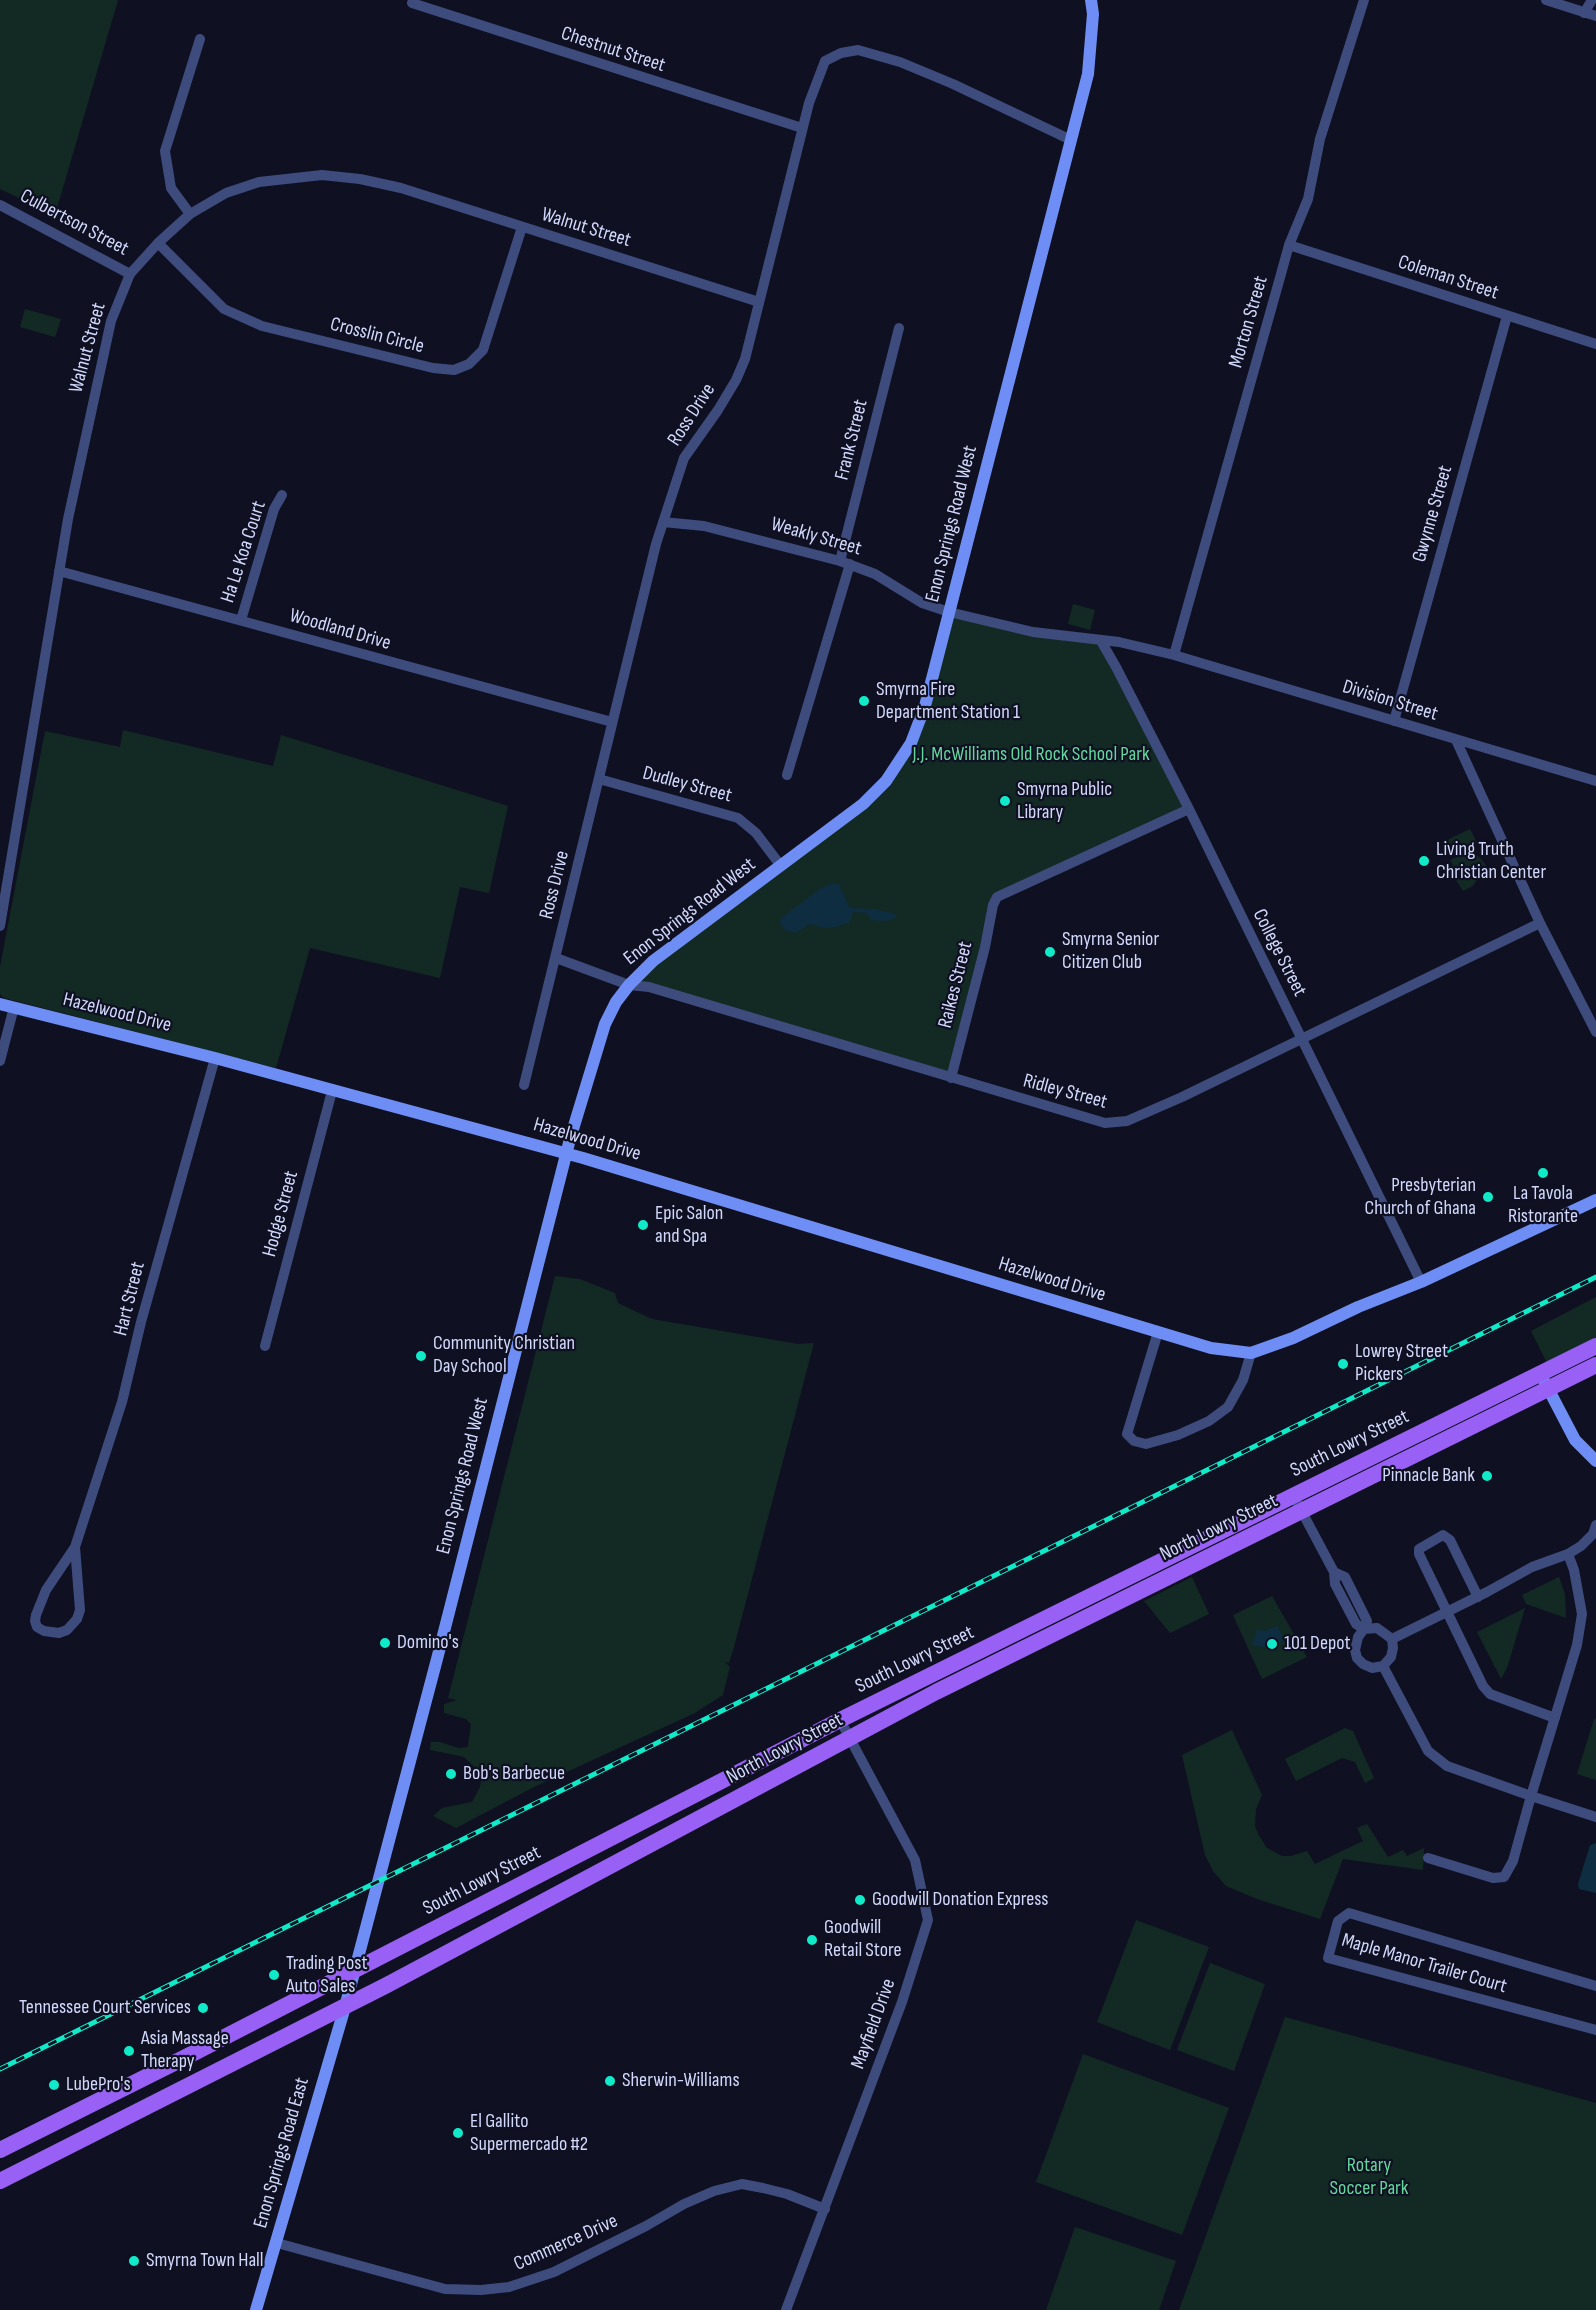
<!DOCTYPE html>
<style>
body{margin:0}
canvas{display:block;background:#0f1021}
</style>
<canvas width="1596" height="2310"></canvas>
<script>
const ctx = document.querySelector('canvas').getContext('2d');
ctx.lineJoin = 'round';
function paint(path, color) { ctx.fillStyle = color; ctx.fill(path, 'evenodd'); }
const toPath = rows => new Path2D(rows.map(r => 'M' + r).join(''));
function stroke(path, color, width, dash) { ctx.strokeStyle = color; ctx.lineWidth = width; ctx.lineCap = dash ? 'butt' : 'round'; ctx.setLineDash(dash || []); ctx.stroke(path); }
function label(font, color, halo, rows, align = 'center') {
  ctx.font = font + ' "Sofia Sans Condensed",sans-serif'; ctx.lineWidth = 4.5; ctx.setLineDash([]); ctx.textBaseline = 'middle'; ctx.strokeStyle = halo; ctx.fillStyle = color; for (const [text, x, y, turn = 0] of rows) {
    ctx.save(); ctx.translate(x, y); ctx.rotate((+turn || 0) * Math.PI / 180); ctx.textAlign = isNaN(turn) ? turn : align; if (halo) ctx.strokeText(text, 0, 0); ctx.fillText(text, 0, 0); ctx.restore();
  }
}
paint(toPath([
 [0,0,118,0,55,215,0,189],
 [25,309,61,319,55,337,20,327],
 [1073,604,1095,610,1090,630,1068,624],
 [949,612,1101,641,1189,809,1000,894,951,1078,629,985,852,813,904,755],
 [123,730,273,766,281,735,508,806,489,893,460,887,440,978,310,948,276,1068,4,998,0,994,0,967,45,731,120,747],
 [1470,829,1477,843,1454,854,1447,842,1449,839],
 [1468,852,1478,856,1486,865,1473,886,1463,891,1448,867,1453,865,1450,860],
 [555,1276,580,1279,615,1293,618,1303,652,1319,798,1344,814,1343,734,1647,729,1663,724,1661,730,1667,723,1695,695,1713,534,1787,456,1828,433,1816,442,1808,472,1802,480,1787,482,1774,464,1757,430,1750,431,1742,440,1742,458,1748,468,1747,471,1724,466,1719,444,1713,444,1704,457,1700,448,1698],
 [1596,1297,1596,1338,1547,1363,1531,1331],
 [1192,1577,1209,1614,1170,1633,1144,1601],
 [1559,1577,1565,1594,1566,1618,1526,1604,1522,1595],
 [1272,1596,1307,1657,1262,1679,1233,1615],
 [1525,1608,1507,1668,1501,1679,1477,1632],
 [1594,1719,1596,1719,1596,1780,1577,1774],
 [1345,1728,1353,1731,1374,1778,1365,1783,1355,1762,1342,1758,1296,1781,1285,1759],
 [1232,1730,1262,1795,1256,1809,1255,1826,1258,1834,1267,1848,1282,1856,1291,1856,1307,1851,1315,1864,1363,1841,1357,1828,1367,1824,1388,1857,1403,1850,1407,1856,1424,1848,1423,1870,1343,1859,1320,1919,1257,1899,1226,1886,1213,1871,1205,1855,1182,1755],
 [1136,1920,1209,1947,1170,2050,1097,2022],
 [1210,1963,1265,1984,1234,2071,1177,2050],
 [1285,2017,1596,2103,1596,2310,1179,2310],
 [1083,2054,1229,2108,1182,2235,1036,2182],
 [1075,2227,1176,2261,1159,2310,1046,2310]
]), '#122a23');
paint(toPath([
 [833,883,839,884,848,904,851,908,874,909,896,914,896,917,892,920,883,921,871,920,867,913,853,912,849,923,835,927,825,928,809,924,796,933,785,930,780,923,781,918,821,888],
 [1277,1626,1284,1640,1269,1648,1252,1645,1257,1629,1264,1631],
 [1596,1843,1596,1893,1579,1889,1578,1884,1590,1845]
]), '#0f2d40');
stroke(toPath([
 [1546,0,1596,16],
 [412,3,802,128],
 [1584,13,1592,0],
 [0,205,130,274],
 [190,214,171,188,165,151,200,39],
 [158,243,224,309,262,326,433,368,454,370,469,364,483,350,522,227],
 [1289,245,1596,344],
 [663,522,704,526,840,561,875,574,922,603,949,612,1033,632,1119,642,1174,655,1596,781],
 [840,561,899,328],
 [59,571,612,722],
 [241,620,274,509,282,495],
 [1101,641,1116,667,1189,809,1421,1282],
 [1174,655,1281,274,1289,245,1308,199,1320,139,1364,0],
 [1394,721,1507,316],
 [1456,740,1540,923,1596,1032],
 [787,775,850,564],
 [599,779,738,818,756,833,781,866],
 [0,926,68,519,111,321,130,274,158,243,190,214,226,193,259,182,322,175,360,179,401,188,759,302],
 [556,958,629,985,649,987,1105,1123,1127,1121,1182,1097,1540,923],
 [0,1061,14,1007],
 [951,1078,985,947,993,905,997,897,1189,809],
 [524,1085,656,544,684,458,718,410,736,380,745,359,809,103,825,61,841,53,858,50,900,62,953,84,1071,140],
 [1158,1332,1127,1434,1134,1441,1146,1444,1178,1435,1209,1421,1228,1407,1243,1380,1251,1353],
 [265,1346,332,1091],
 [1293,1495,1334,1572,1335,1584,1356,1624,1364,1629,1358,1637,1355,1650,1357,1658,1363,1664,1372,1668,1383,1666,1391,1657,1393,1648,1392,1639,1377,1628,1364,1629,1367,1621,1345,1577,1334,1572],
 [75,1547,46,1590,36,1615,35,1621,37,1627,44,1631,59,1633,67,1630,77,1619,80,1610,75,1547,122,1402,141,1322,215,1058],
 [1568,1554,1581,1546,1593,1534,1596,1525],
 [1478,1597,1450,1540,1443,1535,1419,1549,1419,1554,1483,1686,1490,1694,1555,1718],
 [1392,1639,1487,1592,1532,1567,1568,1554,1574,1570,1582,1614,1577,1645,1531,1796,1513,1861,1504,1877,1493,1878,1428,1858],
 [1383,1666,1428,1751,1447,1766,1531,1796,1596,1817],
 [1596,1986,1349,1913,1338,1921,1328,1958,1596,2030],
 [277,2243,445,2289,481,2290,509,2287,554,2272,646,2226,684,2204,714,2191,742,2184,763,2188,787,2194,825,2209],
 [786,2310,902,2002,928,1920,915,1860,840,1720]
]), '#3d4b7d', 10);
stroke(toPath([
 [0,1004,215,1058,583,1158,1211,1348,1251,1353,1293,1338,1358,1307,1421,1282,1596,1200],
 [1540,1373,1575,1440,1596,1461],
 [256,2310,345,2007,437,1659,570,1139,605,1024,616,1002,629,985,653,961,863,804,886,781,911,743,925,706,1088,74,1093,14,1091,0]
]), '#6f8ef5', 12);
stroke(toPath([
 [0,2150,184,2058,840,1720,1596,1346],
 [0,2181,387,1985,936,1692,1596,1365]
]), '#9860f4', 16);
const rail = toPath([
 [0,2069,1596,1277]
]);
stroke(rail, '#10eac8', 5);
stroke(rail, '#0f1021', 3, [9]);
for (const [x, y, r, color] of [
 [864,701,6,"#10eac8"],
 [1005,801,6,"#10eac8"],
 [1424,861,6,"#10eac8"],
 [1050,952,6,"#10eac8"],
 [1543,1173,6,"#10eac8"],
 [1488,1197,6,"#10eac8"],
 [643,1225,6,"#10eac8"],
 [421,1356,6,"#10eac8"],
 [1343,1364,6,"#10eac8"],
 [1487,1476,6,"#10eac8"],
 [385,1643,6,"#10eac8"],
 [1272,1644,6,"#10eac8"],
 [451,1774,6,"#10eac8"],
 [860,1900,6,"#10eac8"],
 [812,1940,6,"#10eac8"],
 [274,1975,6,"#10eac8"],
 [203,2008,6,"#10eac8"],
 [129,2051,6,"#10eac8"],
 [610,2081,6,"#10eac8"],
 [54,2085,6,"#10eac8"],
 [458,2133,6,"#10eac8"],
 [134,2261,6,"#10eac8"]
]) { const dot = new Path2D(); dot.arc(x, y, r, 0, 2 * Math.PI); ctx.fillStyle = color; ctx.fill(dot); stroke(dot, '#0f1021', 2); }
label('20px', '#d2d8fc', '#0f1021', [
 ["Chestnut Street",613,50,18],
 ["Culbertson Street",74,223,28],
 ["Walnut Street",586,228,17],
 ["Coleman Street",1448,278,18],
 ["Morton Street",1249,322,-74],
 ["Crosslin Circle",377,336,14],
 ["Walnut Street",88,348,-75],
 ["Ross Drive",692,415,-57],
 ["Frank Street",852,440,-76],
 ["Gwynne Street",1433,514,-74],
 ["Enon Springs Road West",952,524,-76],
 ["Weakly Street",816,537,16],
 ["Ha Le Koa Court",244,552,-72],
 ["Woodland Drive",340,630,16],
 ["Division Street",1390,701,17],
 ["Dudley Street",687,785,15],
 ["Ross Drive",555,885,-76],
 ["Enon Springs Road West",690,912,-38],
 ["College Street",1279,953,63],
 ["Raikes Street",956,985,-76],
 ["Hazelwood Drive",117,1013,14],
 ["Ridley Street",1065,1092,15],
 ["Hazelwood Drive",587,1140,16],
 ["Hodge Street",281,1214,-75],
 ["Hazelwood Drive",1052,1280,17],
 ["Hart Street",130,1299,-76],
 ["South Lowry Street",1350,1444,-26],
 ["Enon Springs Road West",463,1476,-76],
 ["North Lowry Street",1219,1528,-26],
 ["South Lowry Street",915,1660,-26],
 ["North Lowry Street",785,1749,-28],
 ["South Lowry Street",482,1881,-27],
 ["Maple Manor Trailer Court",1424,1964,16],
 ["Mayfield Drive",874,2024,-70],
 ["Enon Springs Road East",282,2153,-74],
 ["Commerce Drive",566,2243,-24]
]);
label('20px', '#d2d8fc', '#0f1021', [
 ["Smyrna Fire",876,690],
 ["Department Station 1",876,713],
 ["Smyrna Public",1017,790],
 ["Library",1017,813],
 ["Living Truth",1436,850],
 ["Christian Center",1436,873],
 ["Smyrna Senior",1062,940],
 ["Citizen Club",1062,963],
 ["Presbyterian",1476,1186,"right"],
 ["Church of Ghana",1476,1209,"right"],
 ["La Tavola",1543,1194,"center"],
 ["Ristorante",1543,1217,"center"],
 ["Epic Salon",655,1214],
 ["and Spa",655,1237],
 ["Community Christian",433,1344],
 ["Day School",433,1367],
 ["Lowrey Street",1355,1352],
 ["Pickers",1355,1375],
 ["Pinnacle Bank",1475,1476,"right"],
 ["Domino's",397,1643],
 ["101 Depot",1284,1644],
 ["Bob's Barbecue",463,1774],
 ["Goodwill Donation Express",872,1900],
 ["Goodwill",824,1928],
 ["Retail Store",824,1951],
 ["Trading Post",286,1964],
 ["Auto Sales",286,1987],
 ["Tennessee Court Services",191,2008,"right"],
 ["Asia Massage",141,2039],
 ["Therapy",141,2062],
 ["Sherwin-Williams",622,2081],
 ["LubePro's",66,2085],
 ["El Gallito",470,2122],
 ["Supermercado #2",470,2145],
 ["Smyrna Town Hall",146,2261]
], 'left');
label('20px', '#63d79c', '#0f1021', [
 ["J.J. McWilliams Old Rock School Park",1031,755],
 ["Rotary",1369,2166],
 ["Soccer Park",1369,2189]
]);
</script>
